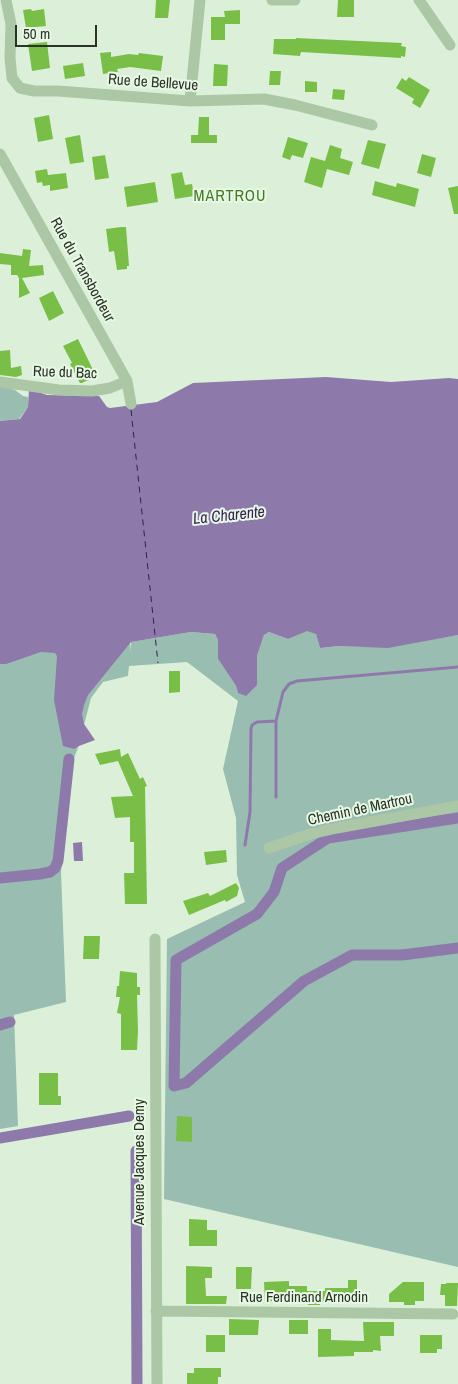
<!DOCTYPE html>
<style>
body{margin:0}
#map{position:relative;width:458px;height:1384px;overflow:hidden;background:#dcf0d9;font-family:"Archivo Narrow",sans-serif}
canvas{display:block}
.scale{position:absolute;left:15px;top:25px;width:82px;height:22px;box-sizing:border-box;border:2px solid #2b3326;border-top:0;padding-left:6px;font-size:15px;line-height:18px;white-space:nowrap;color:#2b3326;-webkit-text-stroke:4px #e7f8e5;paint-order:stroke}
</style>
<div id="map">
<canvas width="458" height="1384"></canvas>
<div class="scale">50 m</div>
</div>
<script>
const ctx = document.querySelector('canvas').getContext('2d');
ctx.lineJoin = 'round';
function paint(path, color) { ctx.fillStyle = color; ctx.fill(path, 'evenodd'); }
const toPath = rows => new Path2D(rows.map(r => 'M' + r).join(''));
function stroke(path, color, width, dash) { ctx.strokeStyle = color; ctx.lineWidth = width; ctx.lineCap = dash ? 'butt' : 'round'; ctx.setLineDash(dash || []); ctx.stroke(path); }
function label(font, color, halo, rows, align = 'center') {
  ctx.font = font + ' "Archivo Narrow",sans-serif'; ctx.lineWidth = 4; ctx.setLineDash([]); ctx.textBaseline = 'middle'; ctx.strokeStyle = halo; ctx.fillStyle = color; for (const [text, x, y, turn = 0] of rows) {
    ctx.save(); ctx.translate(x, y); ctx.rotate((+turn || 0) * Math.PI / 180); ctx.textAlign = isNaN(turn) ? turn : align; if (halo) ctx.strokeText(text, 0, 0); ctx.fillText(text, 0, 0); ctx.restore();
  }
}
paint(toPath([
 [0,386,15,390,23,396,28,397,28,407,19,419,0,421],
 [307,630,316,633,320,648,340,646,384,647,458,635,458,1267,164,1199,167,939,245,902,237,875,236,818,223,769,238,701,187,662,129,666,128,676,103,682,91,698,78,748,73,760,61,872,66,1002,14,1015,18,1126,0,1129,0,654,62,650,83,688,130,643,130,652,131,642,191,632,215,634,218,640,218,659,236,686,238,693,257,685,257,656,264,635,269,632,288,639]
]), '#9abdb2');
paint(toPath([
 [326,377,391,382,449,378,458,379,458,635,388,648,340,646,320,648,316,634,307,631,288,639,269,632,264,635,257,656,257,685,246,696,238,693,236,686,218,659,218,640,215,634,191,632,131,642,88,695,84,705,82,714,84,724,95,740,79,746,74,749,63,746,54,700,57,656,55,653,41,652,6,664,0,664,0,421,20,419,28,407,29,389,47,395,99,396,107,407,110,408,157,402,193,383],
 [82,842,83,861,74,861,73,843]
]), '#8d7aab');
stroke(toPath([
 [276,797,276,721,283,692,289,684,297,681,458,667],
 [245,845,250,812,251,729,252,725,257,722,276,721]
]), '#8d7aab', 3);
stroke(toPath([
 [458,818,328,838,282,868,274,892,257,914,176,960,174,1086,186,1083,304,981,352,955,402,955,458,948],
 [0,878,40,874,50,872,55,868,58,861,69,759],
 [0,1025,10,1022],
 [0,1138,129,1116],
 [136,1151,137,1384]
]), '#8d7aab', 11);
stroke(toPath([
 [131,410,158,663]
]), '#341e52', 1, [6, 5]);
paint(toPath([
 [156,0,170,0,168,18,155,18],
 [338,0,354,0,354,17,337,17],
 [31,9,32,11,44,9,46,26,26,28,23,10],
 [240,10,240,24,225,24,225,40,211,40,211,17,225,17,224,11],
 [296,38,402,43,401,46,406,47,405,57,401,56,401,58,301,52,300,56,273,54,274,39,296,39],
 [47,42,50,68,32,71,28,44],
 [111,52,111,57,129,54,138,55,139,53,163,56,161,71,130,67,117,69,118,72,103,74,100,53],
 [83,63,85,76,65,79,63,66],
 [214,64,228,65,227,86,213,86],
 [270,71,281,71,280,85,269,85],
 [409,77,430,90,420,108,412,103,414,99,396,88,402,78,406,81],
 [305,81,317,82,317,92,305,92],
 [333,89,345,90,344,100,332,99],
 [49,115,53,139,38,142,34,118],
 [199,117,209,117,209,135,198,135],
 [80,135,84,162,70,164,65,138],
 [191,135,217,135,217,143,191,143],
 [288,137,308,143,303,158,292,155,290,160,282,157],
 [368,140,386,144,379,169,361,164],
 [330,145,342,149,340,158,353,162,349,175,327,169,322,188,304,182,311,157,325,161],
 [422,154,436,158,431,177,417,173],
 [105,155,109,178,95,180,92,157],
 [47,169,48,175,66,173,68,188,50,191,50,185,43,186,42,182,37,183,35,171],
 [182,172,185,185,192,184,194,196,175,199,171,174],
 [375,181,396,187,397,183,419,189,415,207,372,195],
 [155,182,158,202,127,207,124,187],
 [458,186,458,214,454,214,448,188],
 [121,227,126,227,129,266,127,266,127,269,117,270,114,251,109,252,106,229],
 [23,249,31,250,29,266,43,265,44,275,22,278,30,293,19,298,19,278,17,275,11,275,11,265,0,264,0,253,22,256],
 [53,291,64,313,49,321,39,298],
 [78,339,96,376,82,383,80,383,70,364,72,363,63,346],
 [10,350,11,368,21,366,22,375,16,377,0,375,0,351],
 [169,671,180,671,180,692,169,693],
 [120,749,121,757,128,753,140,779,143,777,147,786,145,787,147,904,125,904,124,873,134,873,134,842,130,842,130,817,115,818,111,797,133,796,118,761,100,765,95,754],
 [226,850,227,862,206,865,204,852],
 [236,883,239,888,237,896,226,902,225,900,189,915,183,901,208,893,210,896],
 [84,936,100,936,99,959,83,959],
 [120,971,137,973,137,987,140,987,140,995,137,995,138,1031,137,1050,121,1050,121,1014,117,1013,120,997,116,997,117,986,119,986],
 [39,1073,58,1073,58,1096,61,1096,61,1105,39,1105],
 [177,1116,192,1117,192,1142,176,1141],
 [189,1219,207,1220,207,1230,217,1230,217,1246,189,1246],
 [186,1266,212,1267,212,1278,205,1278,206,1296,227,1296,226,1304,186,1304],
 [236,1267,252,1267,251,1289,236,1289],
 [348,1280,357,1280,357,1302,320,1302,320,1305,308,1305,308,1300,289,1300,289,1302,265,1301,264,1282,289,1281,289,1286,307,1286,307,1291,325,1291,325,1288,348,1288],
 [403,1282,424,1282,424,1301,415,1301,415,1305,404,1305,404,1302,389,1302,389,1294],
 [446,1283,458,1283,457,1306,445,1306,445,1295,440,1295,441,1284,446,1284],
 [229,1319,259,1320,258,1335,229,1335],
 [289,1320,308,1320,308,1334,289,1334],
 [363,1322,394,1322,394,1336,380,1336,381,1351,373,1350,373,1352,354,1352,354,1356,318,1357,318,1329,331,1329,331,1340,364,1341],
 [206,1335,225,1335,225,1352,206,1352],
 [420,1335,442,1335,442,1349,437,1349,437,1353,420,1353],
 [194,1368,221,1368,221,1377,218,1377,218,1384,187,1384,187,1373,194,1373]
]), '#79bf47');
stroke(toPath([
 [6,0,11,24,10,58,12,78,20,88,34,91,58,91,190,101,264,99,295,105,372,125],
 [272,0,295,0],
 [419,0,450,45],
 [190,101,200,0],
 [0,154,127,381,131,404],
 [0,382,59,390,92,391,110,388,127,381],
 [269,848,310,834,337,828,458,806],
 [155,939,157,1384],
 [156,1311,453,1314]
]), '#acc7a6', 11);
label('15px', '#2b3326', '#e7f8e5', [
 ["Rue de Bellevue",153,83,4],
 ["Rue du Transbordeur",82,270,61],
 ["Rue du Bac",65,373,2],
 ["Chemin de Martrou",360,810,-12],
 ["Avenue Jacques Demy",140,1162,-90],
 ["Rue Ferdinand Arnodin",304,1298]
]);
ctx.letterSpacing = '1px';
label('16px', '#467923', '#e7f8e5', [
 ["MARTROU",230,197]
]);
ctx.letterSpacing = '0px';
label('italic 16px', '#341e52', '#e7f8e5', [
 ["La Charente",229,516,-6]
]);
</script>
